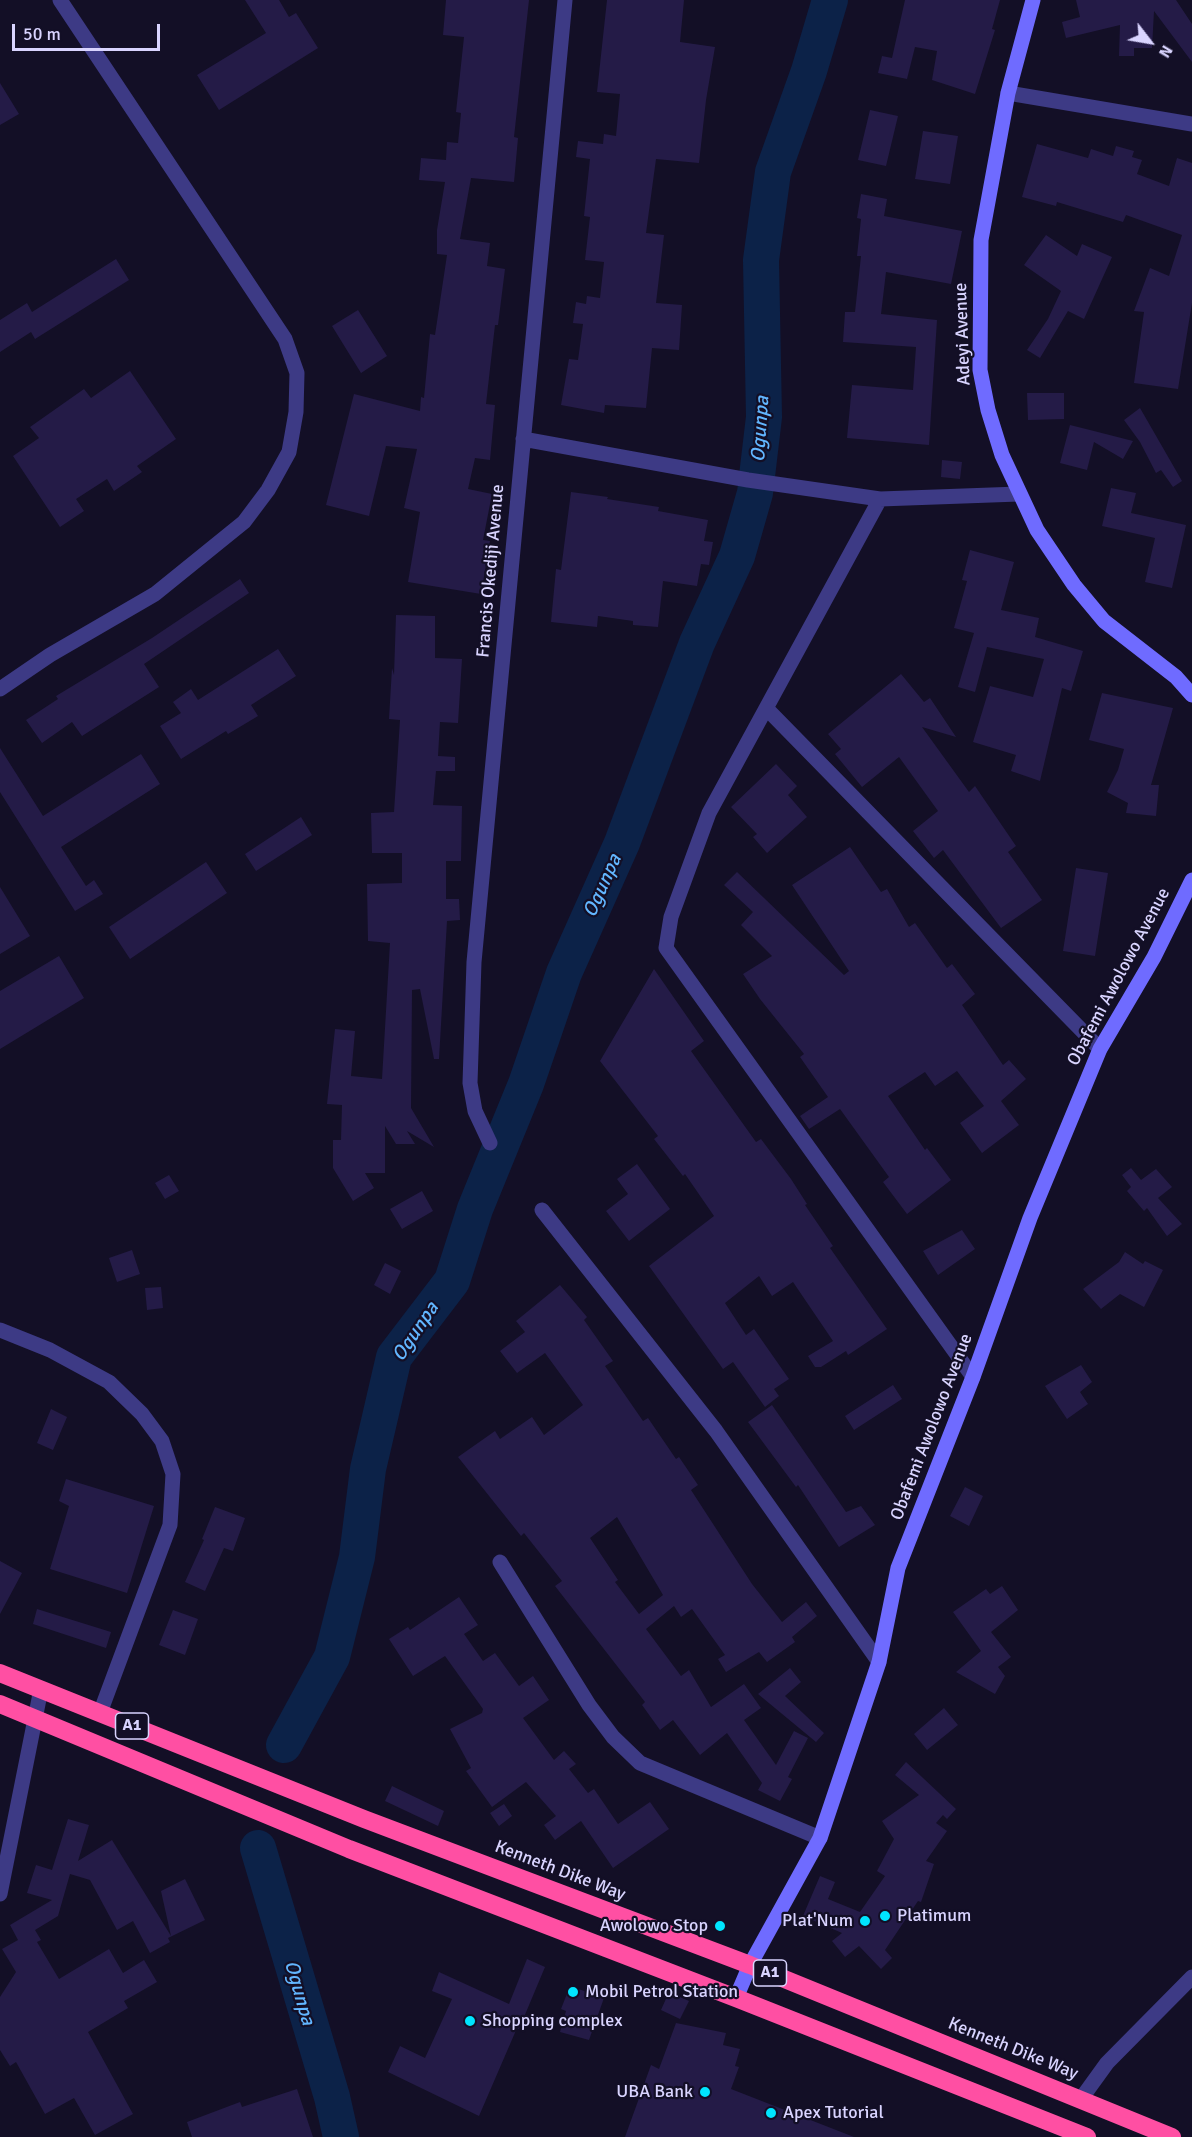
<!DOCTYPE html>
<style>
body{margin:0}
#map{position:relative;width:1192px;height:2137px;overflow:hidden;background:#130f26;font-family:Signika,sans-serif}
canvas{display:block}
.north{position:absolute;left:1120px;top:12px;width:60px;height:60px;-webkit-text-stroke:4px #130f26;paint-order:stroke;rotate:121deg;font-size:16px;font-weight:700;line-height:24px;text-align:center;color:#d9d4ff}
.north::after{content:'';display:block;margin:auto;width:21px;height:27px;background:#d9d4ff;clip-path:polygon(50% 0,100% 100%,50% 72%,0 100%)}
.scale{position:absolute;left:12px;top:24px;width:148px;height:27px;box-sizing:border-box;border:3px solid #d9d4ff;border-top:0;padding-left:8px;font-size:18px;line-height:21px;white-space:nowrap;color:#d9d4ff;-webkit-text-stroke:4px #130f26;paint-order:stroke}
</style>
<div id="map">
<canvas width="1192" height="2137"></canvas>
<div class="north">N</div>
<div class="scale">50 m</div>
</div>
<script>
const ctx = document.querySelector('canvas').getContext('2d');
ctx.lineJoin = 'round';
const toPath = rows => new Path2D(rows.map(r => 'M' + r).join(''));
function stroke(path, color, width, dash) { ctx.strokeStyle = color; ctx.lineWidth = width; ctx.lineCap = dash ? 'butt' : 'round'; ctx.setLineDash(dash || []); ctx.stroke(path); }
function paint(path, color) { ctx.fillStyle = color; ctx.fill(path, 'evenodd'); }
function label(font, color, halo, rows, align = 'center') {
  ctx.font = font + ' Signika,sans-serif'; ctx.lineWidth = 4.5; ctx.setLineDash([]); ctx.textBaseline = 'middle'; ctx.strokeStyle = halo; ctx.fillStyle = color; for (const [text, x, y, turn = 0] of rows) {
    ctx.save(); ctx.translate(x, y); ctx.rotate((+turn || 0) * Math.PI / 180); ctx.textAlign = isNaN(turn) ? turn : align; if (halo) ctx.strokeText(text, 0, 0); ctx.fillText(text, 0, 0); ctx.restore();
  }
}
stroke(toPath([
 [284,1745,332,1657,357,1557,368,1469,394,1357,452,1281,475,1209,526,1084,564,973,622,843,697,643,737,556,755,493,764,417,761,260,773,172,809,71,830,0],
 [258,1848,332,2097,341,2137]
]), '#0c2248', 36);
paint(toPath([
 [245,0,279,0,289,17,296,13,318,48,219,110,197,75,266,33],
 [446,0,529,0,514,137,518,138,514,182,471,178,460,239,490,243,487,266,505,269,498,325,495,325,486,404,495,405,490,460,475,458,468,489,492,494,483,540,490,541,481,594,408,582,420,512,404,508,417,449,386,446,369,516,326,505,354,394,420,411,421,397,424,398,430,334,435,335,447,255,437,254,437,230,445,182,419,180,421,158,446,160,447,142,458,143,461,113,456,112,464,37,443,35],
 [607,0,684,0,680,42,715,47,706,100,699,163,656,159,646,233,664,235,656,303,682,305,679,350,652,348,646,408,605,405,604,413,561,405,569,359,578,360,583,324,573,323,576,302,586,304,587,296,600,298,604,262,585,260,590,217,584,216,590,159,576,157,578,141,603,144,604,134,616,136,620,94,597,92],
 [905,0,1000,0,992,29,995,30,975,94,932,80,937,51,915,47,907,79,878,73,882,56,892,58],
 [1076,0,1176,0,1192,24,1192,62,1154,11,1152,48,1134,48,1134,56,1119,56,1120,25,1066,38,1062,22,1080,17],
 [0,83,19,114,0,125],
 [870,110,898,116,886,166,858,160],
 [923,131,958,136,950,184,915,179],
 [1037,144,1088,158,1091,149,1113,156,1116,146,1134,151,1132,157,1142,160,1137,174,1169,186,1177,158,1192,163,1192,303,1178,389,1134,383,1144,312,1134,311,1150,268,1169,276,1182,235,1126,215,1123,222,1057,202,1056,206,1022,197],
 [861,194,887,199,884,216,962,231,951,284,886,272,881,314,937,320,929,445,847,438,852,385,913,390,916,347,843,342,845,312,855,312,861,256,857,256,861,219,857,218],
 [1046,235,1077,256,1082,244,1112,257,1084,319,1068,311,1040,358,1027,350,1048,319,1061,291,1024,265],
 [116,259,129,280,35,339,31,332,0,352,0,320,27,303,32,312],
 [358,310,387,356,361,373,332,326],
 [130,371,176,439,137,466,142,472,114,491,107,479,76,499,84,511,60,527,13,456,39,438,30,427,84,389,91,398],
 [1027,393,1064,393,1064,419,1028,420],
 [1140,408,1182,481,1173,487,1161,470,1156,473,1140,442,1124,420],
 [1070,425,1090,430,1133,441,1123,459,1094,442,1087,470,1060,463],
 [942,460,962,462,960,479,941,477],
 [1111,488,1136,493,1131,513,1186,525,1172,588,1145,582,1155,538,1102,526],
 [571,492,608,497,607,499,659,507,658,511,708,520,704,541,713,542,709,565,701,564,697,586,663,581,658,627,633,625,633,621,598,616,597,627,551,622,556,569,561,570],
 [970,550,1014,562,1001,610,1039,618,1035,637,1083,651,1071,691,1062,688,1040,781,1011,771,1016,755,973,742,990,686,1033,697,1044,659,987,647,975,692,958,687,974,633,954,628,967,581,962,580],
 [240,579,249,593,144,664,159,687,82,736,72,722,42,743,26,720,58,699,56,696,152,638],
 [396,615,435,616,435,658,462,659,458,723,440,722,438,756,455,757,455,771,436,771,433,805,462,806,461,861,446,861,446,899,459,899,460,920,447,921,439,1059,434,1059,420,989,412,990,411,1108,434,1147,407,1131,415,1144,396,1144,385,1126,385,1173,365,1173,374,1188,353,1201,333,1168,333,1140,341,1140,342,1105,327,1104,335,1029,355,1031,351,1076,382,1079,390,943,368,941,367,884,402,883,402,853,372,853,371,813,394,812,400,720,389,719,392,668,394,675],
 [278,649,296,676,251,705,258,716,228,734,226,731,181,759,160,726,181,713,173,702,191,689,198,700],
 [901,674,924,702,930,698,956,737,922,727,969,792,975,786,1016,846,1008,852,1042,900,1001,928,943,850,934,858,913,831,938,811,899,757,862,787,835,754,841,749,828,734],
 [1102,693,1173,708,1151,785,1159,785,1156,816,1126,813,1128,803,1107,792,1118,770,1124,749,1089,740],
 [0,748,43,816,141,754,160,784,61,847,86,886,94,880,103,894,75,911,0,792],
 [776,764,797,786,788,795,807,817,767,853,753,837,757,834,731,807],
 [301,817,312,835,256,871,245,854],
 [850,847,881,892,887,889,909,927,915,923,947,968,952,964,975,994,962,1005,1003,1065,1009,1060,1026,1079,1001,1101,1019,1125,982,1153,960,1123,984,1106,957,1071,935,1086,925,1072,888,1096,925,1150,927,1148,951,1180,907,1214,883,1182,889,1177,840,1109,809,1129,800,1116,828,1097,800,1057,804,1054,760,999,743,974,772,956,741,925,753,912,724,885,737,872,844,975,849,971,792,885],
 [206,862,227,893,130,959,109,927],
 [1076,868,1108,873,1095,956,1063,951],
 [0,887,30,936,0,954],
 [59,956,84,998,0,1049,0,991],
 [654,969,704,1041,691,1051,756,1142,761,1139,791,1179,807,1204,805,1205,833,1246,830,1248,887,1329,848,1355,846,1351,821,1367,815,1367,808,1356,833,1341,793,1282,772,1296,759,1276,725,1303,746,1335,754,1329,789,1379,774,1389,779,1396,765,1407,733,1362,723,1369,649,1266,714,1216,685,1174,683,1176,654,1139,658,1136,600,1061],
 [637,1164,670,1209,629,1241,606,1211,628,1194,617,1179],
 [1131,1168,1141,1180,1156,1169,1172,1187,1158,1198,1182,1224,1167,1236,1147,1208,1144,1211,1127,1191,1131,1187,1122,1175],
 [169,1175,179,1191,165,1199,155,1183],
 [422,1191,433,1211,402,1229,390,1209],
 [962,1230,975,1249,938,1275,923,1251],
 [132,1250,140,1274,117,1282,109,1258],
 [1125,1252,1143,1264,1145,1261,1163,1270,1144,1307,1120,1294,1101,1309,1083,1289,1119,1262],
 [385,1263,401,1271,390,1294,374,1285],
 [560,1285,587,1317,584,1320,613,1361,605,1366,643,1421,648,1418,676,1459,679,1457,698,1485,691,1490,752,1584,782,1622,806,1602,817,1616,792,1637,795,1642,767,1662,759,1652,726,1672,718,1659,725,1655,692,1609,681,1617,674,1606,646,1629,681,1676,689,1670,711,1707,744,1684,761,1708,744,1720,776,1765,794,1731,808,1738,788,1777,792,1779,780,1801,758,1790,762,1783,727,1733,700,1755,673,1720,660,1730,642,1705,645,1702,555,1586,562,1581,524,1533,521,1536,458,1457,495,1431,500,1439,532,1417,544,1435,583,1405,545,1353,517,1373,500,1351,525,1332,516,1321],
 [617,1517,663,1595,639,1614,615,1582,618,1580,590,1538],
 [161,1287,163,1308,147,1310,145,1288],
 [1081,1365,1092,1382,1080,1392,1088,1404,1067,1419,1045,1386],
 [893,1385,902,1399,854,1430,845,1416],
 [772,1405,846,1512,861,1506,875,1525,839,1547,798,1485,796,1487,748,1422],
 [51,1409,67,1417,53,1450,37,1443],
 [66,1479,154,1506,127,1593,50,1569,69,1506,59,1501],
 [965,1487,983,1496,969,1526,950,1516],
 [215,1507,245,1518,233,1551,224,1548,205,1591,185,1582,204,1540,202,1539],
 [0,1561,22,1573,0,1614],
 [1002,1586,1018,1610,991,1632,1011,1657,998,1667,1005,1676,995,1694,956,1672,981,1651,953,1612,986,1589,990,1594],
 [459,1597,478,1625,464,1634,483,1661,495,1653,519,1686,533,1676,549,1700,523,1718,554,1760,564,1751,576,1764,569,1769,588,1793,594,1789,618,1824,650,1802,669,1829,613,1868,581,1821,555,1840,544,1825,556,1816,526,1782,492,1807,466,1771,471,1768,450,1729,482,1713,483,1709,445,1656,413,1676,389,1639,408,1627,410,1630],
 [37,1609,111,1632,106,1648,33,1624],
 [173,1610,198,1619,185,1655,159,1645],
 [790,1668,801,1682,785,1696,824,1733,816,1742,758,1694],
 [944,1708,958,1725,927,1750,914,1734],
 [906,1762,956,1809,947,1819,943,1815,936,1823,947,1831,926,1861,934,1864,921,1902,918,1901,885,1950,892,1958,881,1969,859,1946,845,1957,832,1941,842,1933,803,1916,820,1876,835,1882,828,1899,860,1912,885,1876,877,1871,894,1839,882,1821,919,1795,895,1775],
 [392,1786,444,1811,438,1826,385,1801],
 [504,1804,512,1816,499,1826,490,1813],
 [68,1819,89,1825,78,1861,112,1840,171,1936,161,1891,185,1879,205,1920,168,1938,170,1942,150,1953,133,1921,117,1930,90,1880,70,1874,58,1916,35,1930,41,1940,37,1942,59,1979,109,1949,123,1973,144,1960,157,1982,124,2001,128,2008,88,2032,133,2114,95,2135,74,2098,45,2114,16,2062,10,2066,0,2050,0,1997,16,1972,2,1949,18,1940,10,1925,52,1900,27,1893,36,1865,52,1870],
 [527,1959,545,1967,519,2029,517,2028,479,2116,388,2072,400,2046,425,2058,452,1999,432,1991,439,1972,509,2004],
 [570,1986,604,1998,589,2040,560,2032,566,2011,561,2009],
 [669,1992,689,2001,680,2019,661,2010],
 [676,2023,726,2033,723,2045,740,2049,735,2066,739,2067,731,2089,854,2137,625,2137,651,2065,659,2069],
 [297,2089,313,2137,192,2137,187,2122,240,2102,242,2107]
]), '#241b47');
stroke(toPath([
 [1008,93,1192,124],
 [523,439,748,480,880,499,1019,494],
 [880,499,709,813,671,917,666,948,973,1377],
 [0,689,50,655,155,594,244,522,268,490,289,452,296,412,297,373,285,339,60,0],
 [767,709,1100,1049],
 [490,1143,475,1111,470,1083,474,962,565,0],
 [542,1210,716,1431,879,1662],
 [0,1330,50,1350,109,1382,142,1414,162,1441,173,1474,170,1525,100,1713],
 [500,1562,589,1705,613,1737,640,1763,820,1838],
 [0,1894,41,1689],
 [1081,2099,1107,2063,1192,1977]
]), '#3d3a85', 15);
stroke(toPath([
 [1033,0,1008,93,981,240,980,370,988,410,1002,455,1037,530,1074,585,1104,621,1176,677,1192,695],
 [736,1998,750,1965,820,1838,879,1662,898,1568,973,1377,1030,1218,1100,1049,1154,957,1192,880]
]), '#6f6bff', 15);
stroke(toPath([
 [0,1673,364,1819,750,1965,1172,2137],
 [0,1704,349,1849,736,1998,1087,2137]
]), '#ff4fa3', 18);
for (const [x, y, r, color] of [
 [885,1916,6,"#00e5ff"],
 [865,1921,6,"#00e5ff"],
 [720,1926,6,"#00e5ff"],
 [573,1992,6,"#00e5ff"],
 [470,2021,6,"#00e5ff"],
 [705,2092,6,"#00e5ff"],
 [771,2113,6,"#00e5ff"]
]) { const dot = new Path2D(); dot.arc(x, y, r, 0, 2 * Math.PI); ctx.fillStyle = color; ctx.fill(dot); stroke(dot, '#130f26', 2); }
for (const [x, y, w] of [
 [132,1726,33],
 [770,1973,33]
]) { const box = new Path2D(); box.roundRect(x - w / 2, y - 13, w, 26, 4.5); ctx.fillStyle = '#130f26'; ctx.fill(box); stroke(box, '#d9d4ff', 1.5); }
label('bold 16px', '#d9d4ff', null, [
 ["A1",132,1726],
 ["A1",770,1973]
]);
label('18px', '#d9d4ff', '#130f26', [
 ["Adeyi Avenue",963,334,-92],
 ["Francis Okediji Avenue",491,571,-85],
 ["Obafemi Awolowo Avenue",1119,977,-62],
 ["Obafemi Awolowo Avenue",932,1427,-69],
 ["Kenneth Dike Way",560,1871,21],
 ["Kenneth Dike Way",1013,2049,22]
]);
label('18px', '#d9d4ff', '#130f26', [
 ["Platimum",897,1916],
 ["Plat'Num",853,1921,"right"],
 ["Awolowo Stop",708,1926,"right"],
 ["Mobil Petrol Station",585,1992],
 ["Shopping complex",482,2021],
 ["UBA Bank",693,2092,"right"],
 ["Apex Tutorial",783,2113]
], 'left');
label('italic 20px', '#62b6ff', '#130f26', [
 ["Ogunpa",761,429,-86],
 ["Ogunpa",603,886,-66],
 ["Ogunpa",416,1332,-56],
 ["Ogunpa",299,1993,74]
]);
</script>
